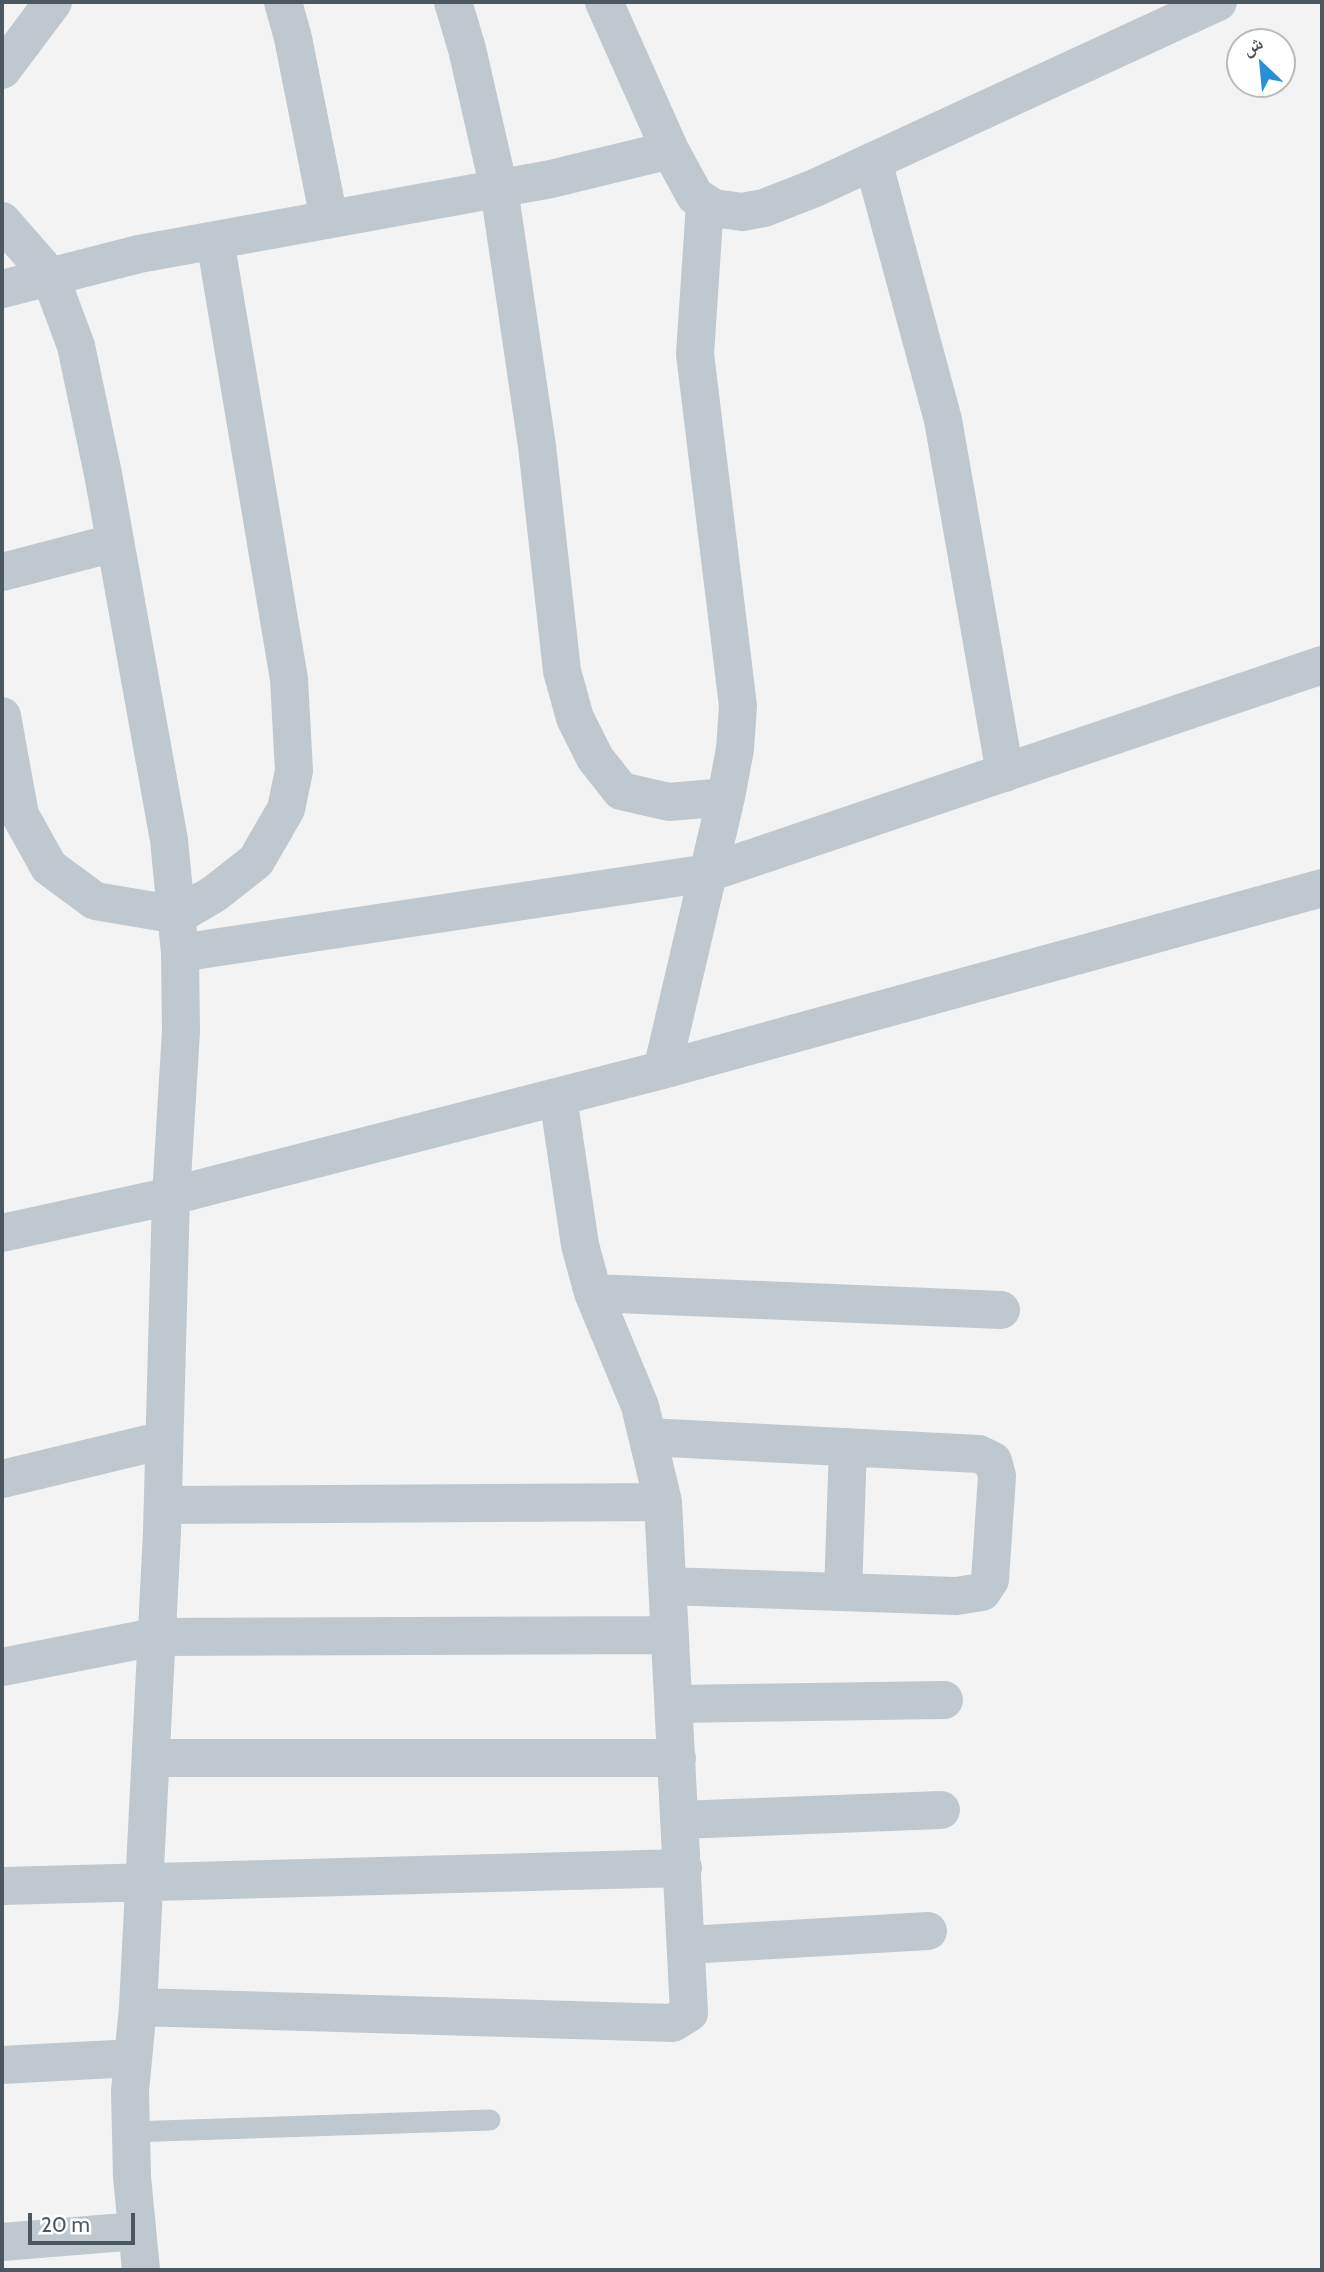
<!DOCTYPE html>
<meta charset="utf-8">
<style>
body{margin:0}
#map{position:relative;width:1324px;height:2272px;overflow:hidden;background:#f4f3f3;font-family:Cabin,"Noto Naskh Arabic",sans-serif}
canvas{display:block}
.frame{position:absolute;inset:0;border:4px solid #4b585f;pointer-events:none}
.north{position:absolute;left:1226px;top:28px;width:70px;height:70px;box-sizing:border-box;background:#fff;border:2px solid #b7bcbf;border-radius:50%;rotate:334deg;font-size:19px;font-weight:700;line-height:28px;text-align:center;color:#4b585f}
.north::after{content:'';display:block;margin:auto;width:24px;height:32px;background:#288fd9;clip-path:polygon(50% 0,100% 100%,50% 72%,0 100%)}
.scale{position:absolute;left:28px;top:2213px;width:107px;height:32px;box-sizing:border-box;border:4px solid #4b585f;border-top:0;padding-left:9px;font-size:21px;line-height:24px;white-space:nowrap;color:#4b585f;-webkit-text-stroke:5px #fff;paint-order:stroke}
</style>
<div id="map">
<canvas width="1324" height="2272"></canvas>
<div class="frame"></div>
<div class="north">ش</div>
<div class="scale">20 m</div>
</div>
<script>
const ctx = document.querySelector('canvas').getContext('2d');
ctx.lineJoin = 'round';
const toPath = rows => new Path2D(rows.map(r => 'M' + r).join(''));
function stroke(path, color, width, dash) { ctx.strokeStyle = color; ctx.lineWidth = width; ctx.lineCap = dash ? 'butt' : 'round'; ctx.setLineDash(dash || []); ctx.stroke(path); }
stroke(toPath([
 [130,2132,490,2120]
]), '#bfc8ce', 21);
stroke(toPath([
 [283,2,293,38,329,219],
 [453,2,467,49,499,189,537,446,562,671,575,718,595,758,621,791,669,802,726,797],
 [604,2,670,150,695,196,714,208,742,212,764,208,815,188,1218,2],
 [2,70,53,2],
 [873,161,943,420,1005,773],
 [2,221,50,276,76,346,103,474,169,840,180,953,181,1031,171,1196,162,1532,138,2007,130,2091,132,2177,141,2270],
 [2,289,139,254,551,179,670,150],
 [2,572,114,543],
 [2,716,20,815,49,867,95,901,178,915,214,894,256,861,286,809,294,771,289,679,215,240],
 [180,953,708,873,1322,665],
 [662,1070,726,797,735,749,738,706,695,354,705,204],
 [2,1233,171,1196,662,1070,1322,888],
 [593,1293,1001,1310],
 [648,1437,979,1454,993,1461,997,1476,990,1580,982,1592,956,1596,668,1586],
 [2,1479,164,1440],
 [163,1505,663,1502],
 [843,1592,848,1447],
 [2,1667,155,1637,670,1635],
 [674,1704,944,1700],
 [151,1758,677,1758],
 [680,1820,941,1810],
 [2,1886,683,1868],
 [687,1945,928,1931],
 [138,2007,673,2023,689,2013,663,1502,640,1406,593,1293,580,1245,558,1097],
 [2,2065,133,2058],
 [2,2242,137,2231]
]), '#bfc8ce', 38);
</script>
